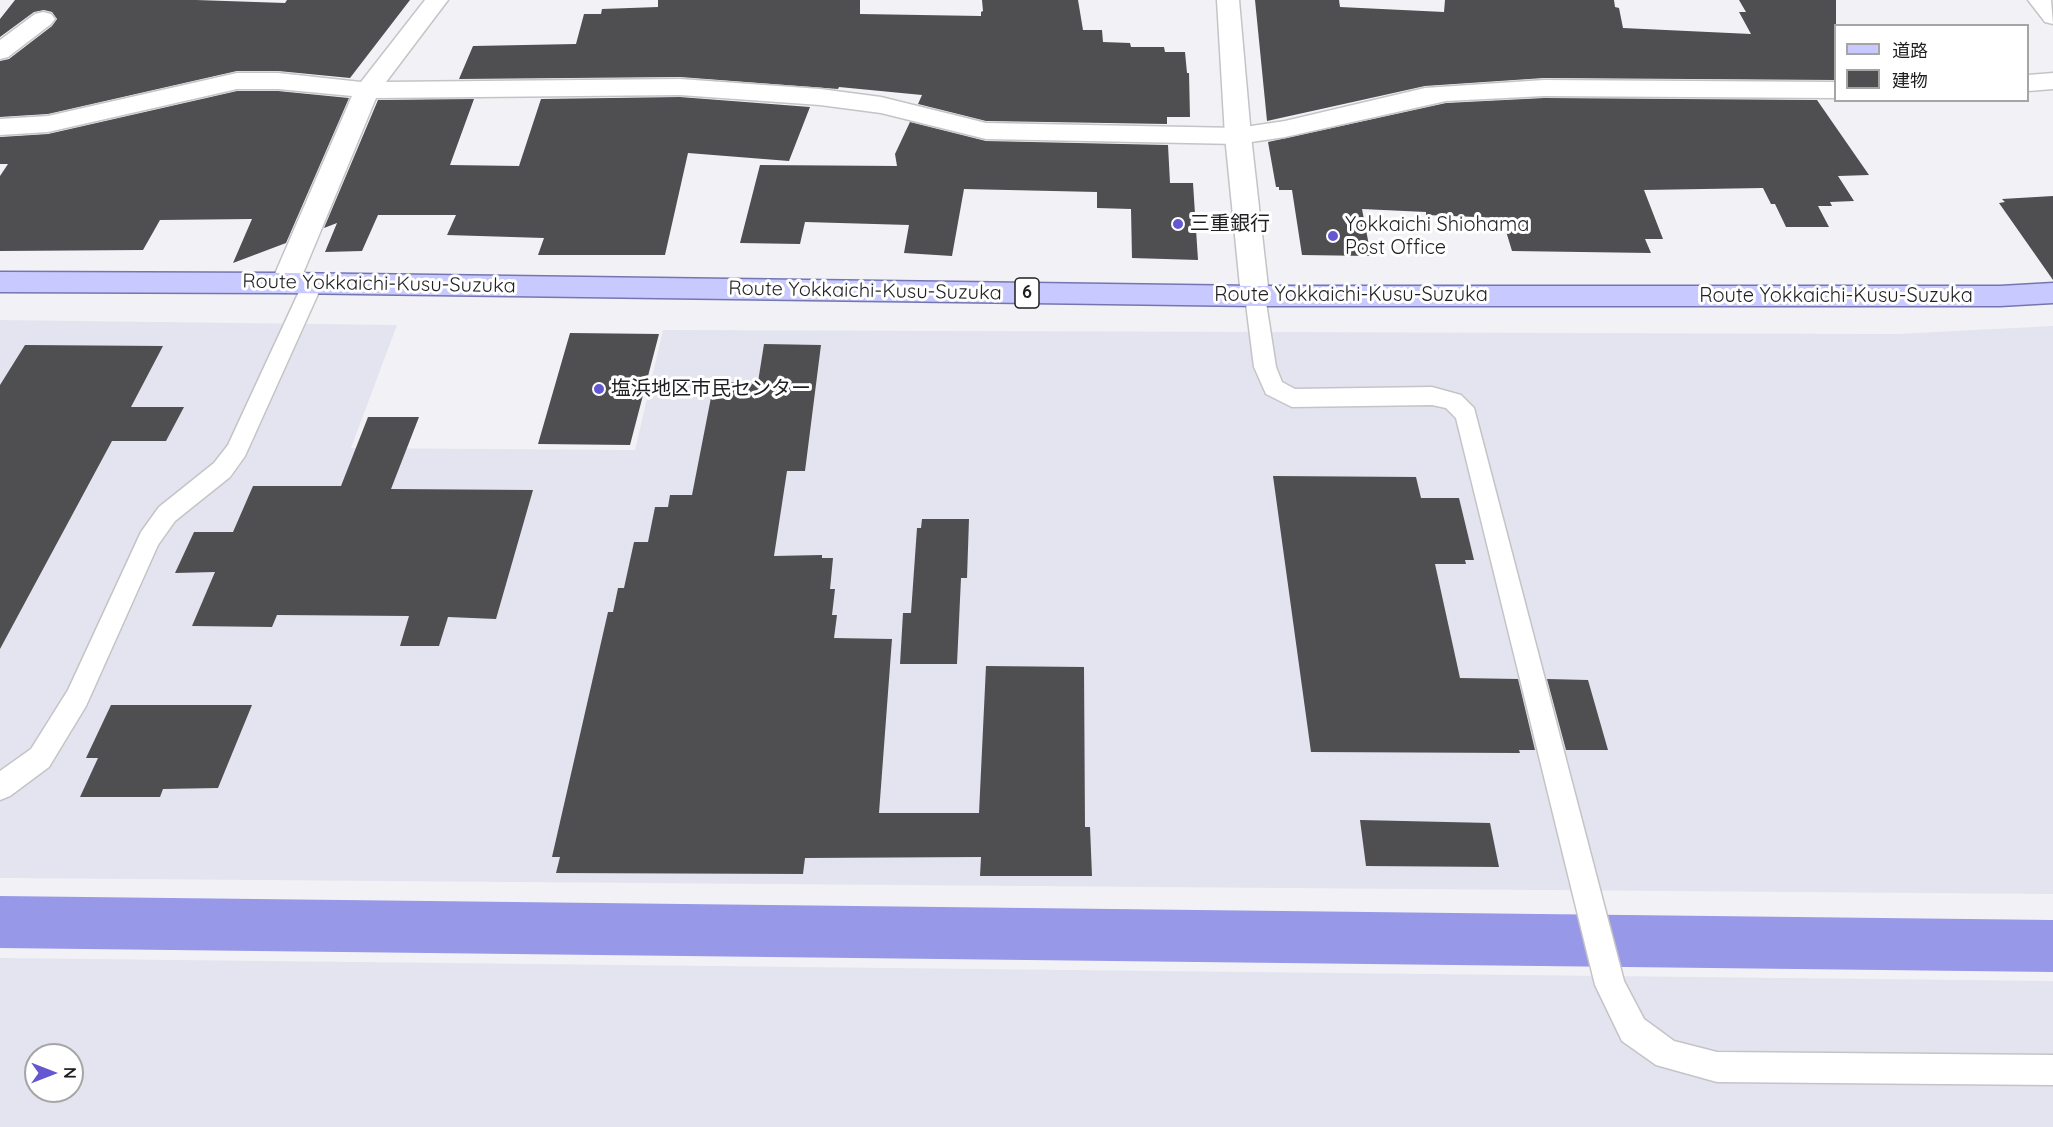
<!DOCTYPE html>
<meta charset="utf-8">
<style>
body{margin:0}
#map{position:relative;width:2053px;height:1127px;overflow:hidden;background:#f2f2f6;font-family:Quicksand,"Noto Sans JP",sans-serif}
canvas{display:block}
.legend{position:absolute;left:1834px;top:24px;width:195px;height:78px;box-sizing:border-box;background:#fff;border:2px solid #a5a5a6;margin:0;padding:8px 10px;list-style:none;font-size:18px;color:#1f1f21}
.legend li{display:flex;align-items:center;gap:12px;height:30px}
.legend b{width:30px;border:2px solid #a5a5a6}
.north{position:absolute;left:24px;top:1043px;width:60px;height:60px;box-sizing:border-box;background:#fff;border:2px solid #a5a5a6;border-radius:50%;rotate:90deg;font-size:16px;font-weight:700;line-height:24px;text-align:center;color:#1f1f21}
.north::after{content:'';display:block;margin:auto;width:21px;height:27px;background:#6358d1;clip-path:polygon(50% 0,100% 100%,50% 72%,0 100%)}
</style>
<div id="map">
<canvas width="2053" height="1127"></canvas>
<ul class="legend">
<li><b style="height:8px;background:#c8c9fe"></b>道路</li>
<li><b style="height:16px;background:#4f4f52"></b>建物</li>
</ul>
<div class="north">N</div>
</div>
<script>
const ctx = document.querySelector('canvas').getContext('2d');
ctx.lineJoin = 'round';
function paint(path, color) { ctx.fillStyle = color; ctx.fill(path, 'evenodd'); }
const toPath = rows => new Path2D(rows.map(r => 'M' + r).join(''));
function stroke(path, color, width, dash) { ctx.strokeStyle = color; ctx.lineWidth = width; ctx.lineCap = dash ? 'butt' : 'round'; ctx.setLineDash(dash || []); ctx.stroke(path); }
function label(font, color, halo, rows, align = 'center') {
  ctx.font = font + ' Quicksand,"Noto Sans JP",sans-serif'; ctx.lineWidth = 6; ctx.setLineDash([]); ctx.textBaseline = 'middle'; ctx.strokeStyle = halo; ctx.fillStyle = color; for (const [text, x, y, turn = 0] of rows) {
    ctx.save(); ctx.translate(x, y); ctx.rotate((+turn || 0) * Math.PI / 180); ctx.textAlign = isNaN(turn) ? turn : align; if (halo) ctx.strokeText(text, 0, 0); ctx.fillText(text, 0, 0); ctx.restore();
  }
}
paint(toPath([
 [0,320,397,325,351,448,635,450,663,330,1896,334,2053,326,2053,894,0,878],
 [0,958,2053,981,2053,1127,0,1127],
 [36,1055,72,1055,72,1091,36,1091]
]), '#e3e4ef');
paint(toPath([
 [0,896,2053,920,2053,972,0,948,0,896]
]), '#9798e7');
paint(toPath([
 [15,0,196,0,285,3,287,0,410,0,350,78,278,71,237,71,48,114,0,117,0,61,9,59,52,26,57,19,52,12,44,10,34,12,0,37,0,19],
 [658,0,860,0,860,14,981,16,981,12,983,11,982,0,1078,0,1083,30,1102,30,1103,42,1130,43,1131,47,1164,47,1165,52,1185,52,1187,73,1189,73,1190,117,1167,117,1167,124,986,121,918,104,922,95,839,87,838,89,680,77,459,79,473,46,576,44,584,14,601,14,602,9,658,7],
 [1255,0,1339,0,1340,7,1444,12,1445,0,1614,0,1615,7,1619,8,1623,28,1751,34,1739,12,1746,12,1739,0,1836,0,1836,80,1544,78,1425,86,1267,121],
 [237,91,278,91,349,98,286,243,233,263,252,219,160,220,143,250,0,251,0,176,8,164,0,164,0,137,48,134],
 [680,97,810,107,789,161,688,153,665,255,538,255,544,238,447,235,456,215,378,215,362,251,325,252,337,223,324,228,378,100,474,99,450,165,519,166,541,99],
 [1544,98,1817,100,1869,175,1838,176,1854,201,1830,202,1832,206,1818,206,1829,227,1786,227,1775,204,1771,204,1763,188,1644,190,1663,239,1645,239,1651,253,1512,251,1502,218,1426,215,1426,212,1362,209,1371,256,1302,255,1292,190,1279,190,1279,187,1276,187,1268,142,1446,103],
 [910,122,986,141,1168,145,1170,183,1193,183,1198,260,1132,258,1131,209,1097,208,1097,192,964,189,952,256,904,253,909,225,805,222,800,244,740,243,760,165,897,166,895,154],
 [2053,196,2053,280,1999,203,2005,202,2002,199],
 [570,333,659,334,630,445,538,444],
 [764,344,821,345,805,471,787,471,774,556,822,555,822,558,833,558,830,589,835,589,832,615,837,615,834,638,892,639,879,813,979,813,986,666,1084,667,1085,827,1090,827,1092,876,980,876,981,857,805,858,803,874,556,873,560,857,552,857,608,612,613,612,618,588,624,588,634,542,648,542,655,507,668,507,670,495,692,495,714,382,758,382],
 [25,345,163,346,131,407,184,407,166,441,112,441,0,649,0,385],
 [368,417,419,417,391,489,533,490,496,619,448,617,439,646,400,646,409,616,277,615,272,627,192,626,215,572,175,573,194,532,233,532,253,486,341,486],
 [1273,476,1416,477,1421,498,1459,498,1474,560,1465,560,1466,564,1435,564,1460,678,1518,679,1535,750,1519,750,1520,753,1311,752],
 [922,519,969,519,967,578,961,578,957,664,900,664,903,613,911,613,917,528,921,528],
 [1547,679,1588,680,1608,750,1566,750],
 [111,705,252,705,218,788,163,789,160,797,80,797,98,758,86,758],
 [1360,820,1490,823,1499,867,1366,866]
]), '#4f4f52');
const service = toPath([
 [313,276,320,278,323,283,245,456,230,477,175,521,158,545,86,706,49,767,10,796,0,800,0,771,31,749,68,690,141,532,159,507,214,463,228,445,303,283,306,278,313,276],
 [1255,288,1262,291,1265,296,1276,367,1282,382,1295,389,1432,387,1461,395,1474,408,1624,981,1644,1019,1674,1041,1717,1052,2053,1055,2053,1085,1717,1082,1656,1065,1622,1041,1595,985,1456,418,1446,408,1432,405,1292,407,1266,394,1254,367,1245,296,1248,291,1255,288]
]);
const minor = toPath([
 [425,0,448,0,386,82,680,79,820,89,881,97,986,123,1238,128,1285,121,1425,88,1544,80,1836,82,1836,98,1544,96,1446,101,1285,137,1238,144,986,139,881,113,820,105,680,95,376,98,299,283,295,290,285,293,275,290,271,283,352,96,278,89,237,89,48,132,0,135,0,119,48,116,237,73,278,73,361,82,425,0],
 [2028,0,2051,0,2053,24,2045,22,2028,0],
 [43,12,51,14,55,19,51,24,8,57,0,59,0,40,35,14,43,12],
 [2053,73,2053,89,2028,91,2028,75,2053,73]
]);
const tertiary = toPath([
 [1217,0,1239,0,1251,136,1269,296,1265,303,1255,306,1245,303,1241,296,1225,136,1217,0]
]);
const primary = toPath([
 [0,272,285,273,1255,286,2000,286,2053,283,2053,303,2000,306,1255,306,285,293,0,292,0,272]
]);
stroke(service, '#c4c4c7', 3);
stroke(minor, '#c4c4c7', 3);
stroke(tertiary, '#c4c4c7', 3);
stroke(primary, '#7576b1', 3);
paint(service, '#fff');
paint(minor, '#fff');
paint(tertiary, '#fff');
paint(primary, '#c8c9fe');
for (const [x, y, r, color] of [
 [1178,224,6,"#6358d1"],
 [1333,236,6,"#6358d1"],
 [599,389,6,"#6358d1"]
]) { const dot = new Path2D(); dot.arc(x, y, r, 0, 2 * Math.PI); ctx.fillStyle = color; ctx.fill(dot); stroke(dot, '#fff', 2); }
for (const [x, y, w] of [
 [1027,293,24]
]) { const box = new Path2D(); box.roundRect(x - w / 2, y - 15, w, 30, 4.5); ctx.fillStyle = '#fff'; ctx.fill(box); stroke(box, '#1f1f21', 1.5); }
label('bold 18px', '#1f1f21', null, [
 ["6",1027,293]
]);
label('20px', '#1f1f21', '#fff', [
 ["三重銀行",1190,224],
 ["Yokkaichi Shiohama",1345,225],
 ["Post Office",1345,248],
 ["塩浜地区市民センター",611,389]
], 'left');
label('20px', '#1f1f21', '#fff', [
 ["Route Yokkaichi-Kusu-Suzuka",379,284,1],
 ["Route Yokkaichi-Kusu-Suzuka",865,291,1],
 ["Route Yokkaichi-Kusu-Suzuka",1351,295],
 ["Route Yokkaichi-Kusu-Suzuka",1836,296]
]);
</script>
